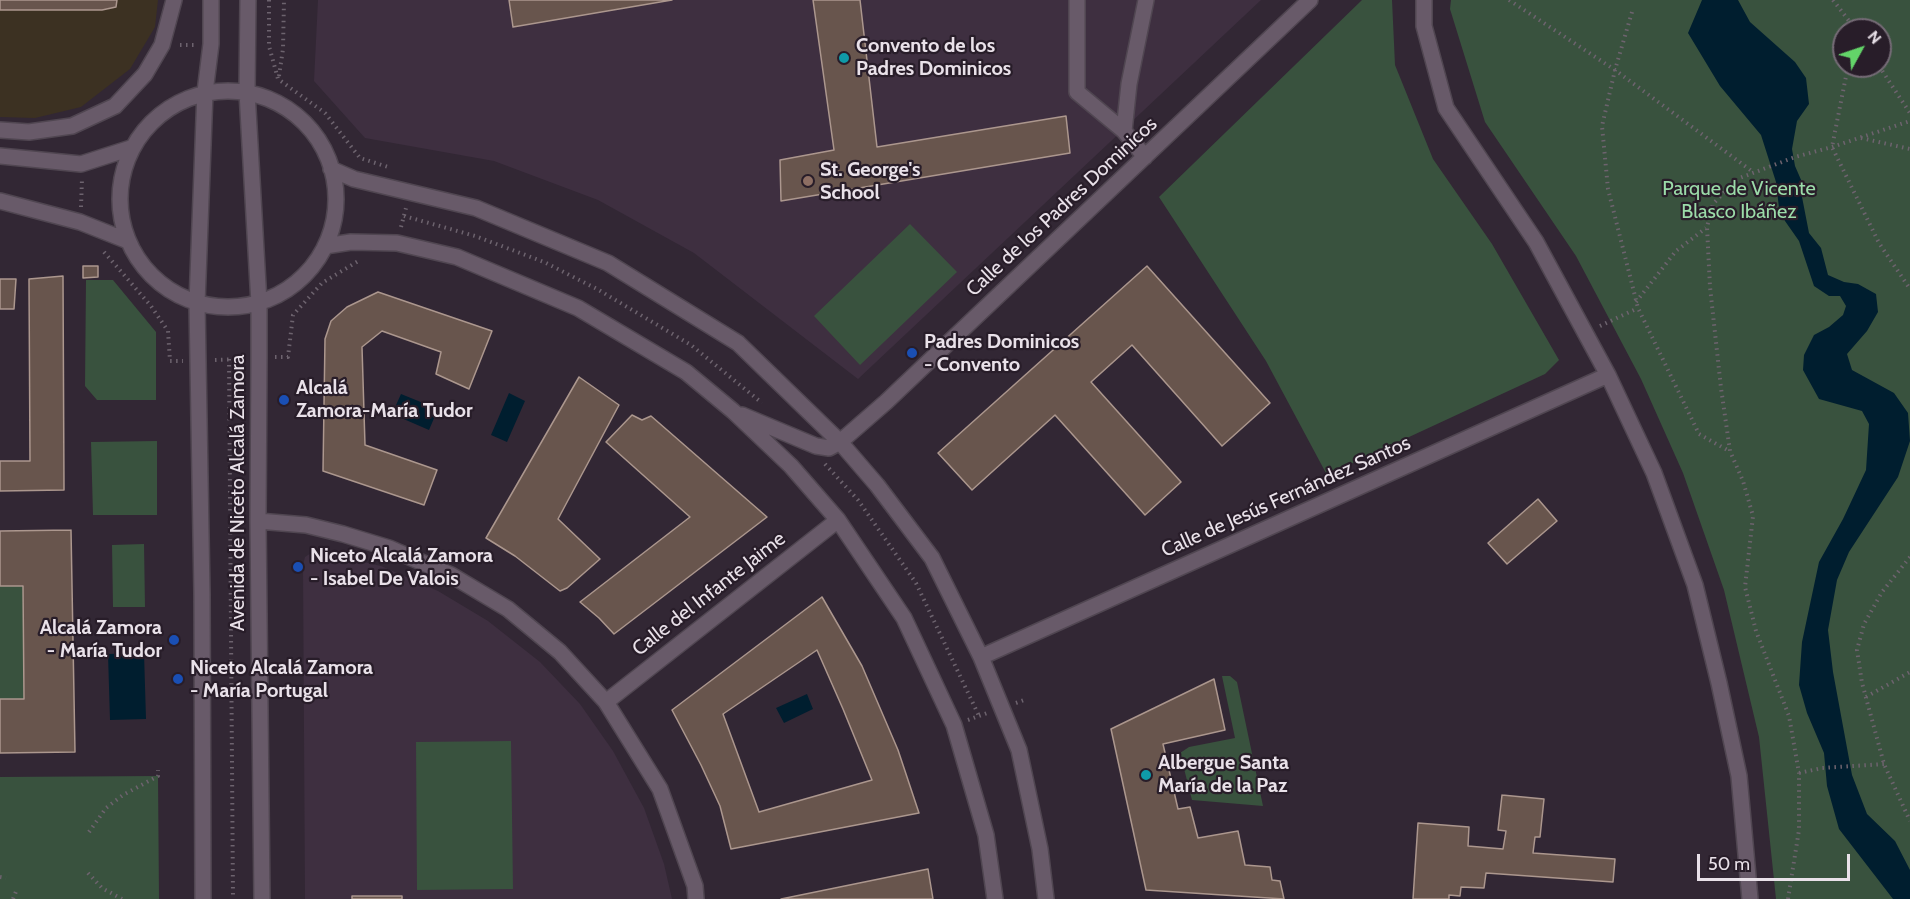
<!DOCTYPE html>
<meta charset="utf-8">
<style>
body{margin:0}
#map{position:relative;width:1910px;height:899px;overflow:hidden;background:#322734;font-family:Cabin,sans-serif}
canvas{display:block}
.north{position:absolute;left:1832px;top:18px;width:60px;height:60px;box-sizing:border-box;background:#281d29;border:2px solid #756b76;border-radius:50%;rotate:50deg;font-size:16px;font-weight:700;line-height:24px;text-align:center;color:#e9e1e9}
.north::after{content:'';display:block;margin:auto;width:21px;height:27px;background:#63d469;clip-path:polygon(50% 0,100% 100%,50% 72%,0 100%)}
.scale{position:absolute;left:1697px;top:854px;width:153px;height:27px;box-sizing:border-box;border:3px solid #e9e1e9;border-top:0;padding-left:8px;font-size:18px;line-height:21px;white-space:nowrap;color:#e9e1e9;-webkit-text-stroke:4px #281d29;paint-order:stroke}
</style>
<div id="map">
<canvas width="1910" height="899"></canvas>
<div class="north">N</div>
<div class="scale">50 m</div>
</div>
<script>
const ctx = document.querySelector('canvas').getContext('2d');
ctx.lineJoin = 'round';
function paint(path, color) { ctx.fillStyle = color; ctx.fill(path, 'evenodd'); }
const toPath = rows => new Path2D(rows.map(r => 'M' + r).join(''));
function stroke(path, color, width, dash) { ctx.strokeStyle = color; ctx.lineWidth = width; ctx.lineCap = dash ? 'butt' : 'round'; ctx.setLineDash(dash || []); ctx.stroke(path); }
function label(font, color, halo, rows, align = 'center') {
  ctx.font = font + ' Cabin,sans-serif'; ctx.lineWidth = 4.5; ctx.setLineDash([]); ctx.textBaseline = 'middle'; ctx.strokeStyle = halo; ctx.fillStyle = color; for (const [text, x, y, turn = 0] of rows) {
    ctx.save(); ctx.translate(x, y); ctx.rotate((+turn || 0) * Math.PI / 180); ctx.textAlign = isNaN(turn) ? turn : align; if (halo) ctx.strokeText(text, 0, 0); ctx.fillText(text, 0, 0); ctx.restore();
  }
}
paint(toPath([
 [0,0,158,0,155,27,130,69,81,107,35,118,0,117]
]), '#3c3122');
paint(toPath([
 [318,0,1261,0,858,379,694,253,598,200,494,161,365,138,314,81],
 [314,551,381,566,438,591,488,621,540,662,580,704,613,751,644,808,664,864,672,899,305,899,303,565,305,557]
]), '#3e2f40');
paint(toPath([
 [1362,0,1392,0,1395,65,1433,159,1492,244,1559,360,1545,374,1327,475,1266,361,1159,197],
 [1451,0,1910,0,1910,899,1776,899,1759,737,1724,590,1683,473,1641,379,1576,256,1485,122,1450,9],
 [1844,30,1880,30,1880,66,1844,66],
 [910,224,957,272,860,365,814,316],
 [86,280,113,280,156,332,156,400,97,400,85,386],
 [157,441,157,515,93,515,91,442],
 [144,544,145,607,113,607,112,545],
 [0,586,23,586,24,699,0,699],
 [1222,676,1230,676,1237,682,1263,806,1192,800,1180,753,1189,747,1235,738],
 [511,741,513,889,417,890,416,742],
 [158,776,159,899,0,899,0,777]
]), '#39523e');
paint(toPath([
 [1702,0,1738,0,1750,22,1795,62,1806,78,1809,104,1797,121,1792,149,1795,166,1805,189,1802,197,1809,233,1821,248,1828,275,1844,282,1858,284,1876,294,1878,312,1867,331,1847,354,1852,370,1894,393,1908,413,1910,441,1898,477,1849,552,1837,580,1828,630,1833,672,1852,775,1867,814,1895,841,1910,870,1910,899,1893,899,1839,829,1827,786,1824,753,1807,713,1799,685,1802,642,1819,562,1843,519,1866,470,1869,424,1862,411,1819,399,1803,370,1804,355,1814,335,1829,327,1843,315,1846,306,1840,296,1829,296,1814,286,1799,241,1785,221,1779,208,1776,182,1761,135,1720,86,1688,33],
 [509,393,525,401,507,442,491,435],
 [401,394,438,409,429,430,392,414],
 [144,653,146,719,110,720,108,654],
 [807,694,813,709,784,723,776,708]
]), '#001e2f');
const building = toPath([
 [0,0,117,0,116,7,102,10,0,10,0,0],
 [509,0,672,0,513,27,509,0],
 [813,0,860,0,877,147,1066,116,1070,153,781,201,780,160,834,150,813,0],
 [83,266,98,266,98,277,83,278,83,266],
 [1147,266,1270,403,1222,446,1132,345,1091,382,1181,482,1145,515,1055,415,972,490,938,453,1147,266],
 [63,276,64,490,0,491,0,461,30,461,29,279,63,276],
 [0,279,16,279,14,309,0,309,0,279],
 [378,292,492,331,469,389,436,374,441,352,382,331,362,347,365,445,437,470,424,505,323,471,325,339,331,321,347,307,378,292],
 [579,377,619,405,558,519,600,559,567,588,560,591,515,556,486,538,579,377],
 [632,415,642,420,651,416,767,517,614,634,599,618,580,602,690,517,606,442,632,415],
 [1538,499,1557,521,1507,564,1488,543,1538,499],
 [71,530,75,752,0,753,0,699,24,699,23,586,0,586,0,531,71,530],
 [822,597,862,666,898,750,919,813,731,849,720,806,701,765,672,710,822,597],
 [817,650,843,709,872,780,759,812,723,714,817,650],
 [1214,679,1225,730,1163,744,1178,809,1190,807,1198,838,1238,831,1245,865,1270,867,1272,880,1280,881,1284,899,1146,890,1111,729,1214,679],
 [1502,795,1544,799,1540,837,1535,837,1533,853,1615,859,1613,882,1486,873,1484,888,1461,887,1460,896,1449,895,1449,899,1413,899,1418,823,1469,827,1468,846,1503,849,1506,831,1498,830,1502,795],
 [928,869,933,899,781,899,928,869],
 [352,896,402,896,402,899,352,899,352,896]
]);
paint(building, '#68554d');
stroke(building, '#ac978e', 1.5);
const minor = toPath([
 [248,0,247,92,259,303,259,358,258,521,262,899],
 [1077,0,1077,92,1124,131],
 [1424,0,1424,26,1446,108,1536,242,1608,375,1654,473,1695,585,1719,683,1739,776,1750,899],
 '120 199a108 108 0 1 1 216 0a108 108 0 1 1-216 0Z',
 [0,130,29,132,72,126,115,106,145,74,162,45,174,0],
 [0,156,81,164,131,148],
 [1145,157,1124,131,1129,84,1146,0],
 [331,169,354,179,476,208,608,263,738,343,840,442,877,485,932,558,981,657,1019,750,1040,849,1046,899],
 [0,201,80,222,128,241],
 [325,246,351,242,397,243,457,257,578,308,686,372,733,411,791,466,838,520,904,618,954,725,986,835,995,899],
 [742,415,816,446,829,448,840,442,886,402,1310,0],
 [258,521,306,525,343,534,389,548,451,575,508,609,560,652,606,702,660,789,695,886,696,899],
 [981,657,1608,375],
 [606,702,838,520],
 [203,899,202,594,197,303,205,92,211,44,211,0]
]);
stroke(minor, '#504651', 18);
stroke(toPath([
 [269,0,269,46,278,79,325,113,360,158,388,167],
 [1509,0,1615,70,1753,172],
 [1833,0,1856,30],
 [1632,12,1615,70,1602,126,1608,189,1638,308,1699,434,1729,451],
 [180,45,196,45],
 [1848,66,1832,147,1879,243,1910,289],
 [1879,66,1910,113],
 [279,76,283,49,284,0],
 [1861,138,1910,149],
 [81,207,82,179],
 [404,216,475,236,544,262,597,289,691,345,762,403],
 [401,227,406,208],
 [104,252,151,306,168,331,170,361,183,361],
 [1636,302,1676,251,1706,228],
 [1600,326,1638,308],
 [275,357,288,357,293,315,322,283,360,260],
 [229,359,233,899],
 [215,360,243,359],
 [825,464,858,500,916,583,979,716],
 [1910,557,1882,592,1864,624,1857,650,1862,683,1884,764,1910,821],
 [1866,697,1910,672],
 [1016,703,1027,699],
 [968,720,987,713],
 [1799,773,1822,768,1884,764],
 [89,832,106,808,123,795,158,776,158,770],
 [88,873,102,888,122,899],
 [0,877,6,878],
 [13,899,17,889],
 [1788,899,1799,830,1799,773,1789,716,1756,631,1745,587,1753,516,1743,481,1730,451,1721,388,1710,287,1707,227,1713,204,1737,179,1795,157,1832,147,1910,121]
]), '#6d636e', 4, [1.5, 4.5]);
stroke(minor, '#685a69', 15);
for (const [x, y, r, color] of [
 [844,58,6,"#0f9aa8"],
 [808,181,6,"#8d6e63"],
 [912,353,6,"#1a4fb4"],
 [284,400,6,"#1a4fb4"],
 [298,567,6,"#1a4fb4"],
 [174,640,6,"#1a4fb4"],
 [178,679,6,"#1a4fb4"],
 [1146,775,6,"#0f9aa8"]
]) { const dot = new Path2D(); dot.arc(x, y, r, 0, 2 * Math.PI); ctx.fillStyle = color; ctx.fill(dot); stroke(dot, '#281d29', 2); }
label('bold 20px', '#e9e1e9', '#281d29', [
 ["Convento de los",856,46],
 ["Padres Dominicos",856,69],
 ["St. George's",820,170],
 ["School",820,193],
 ["Padres Dominicos",924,342],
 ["- Convento",924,365],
 ["Alcalá",296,388],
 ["Zamora-María Tudor",296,411],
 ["Niceto Alcalá Zamora",310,556],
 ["- Isabel De Valois",310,579],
 ["Alcalá Zamora",162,628,"right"],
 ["- María Tudor",162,651,"right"],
 ["Niceto Alcalá Zamora",190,668],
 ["- María Portugal",190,691],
 ["Albergue Santa",1158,763],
 ["María de la Paz",1158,786]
], 'left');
label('20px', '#9bdba9', '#281d29', [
 ["Parque de Vicente",1739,189],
 ["Blasco Ibáñez",1739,212]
]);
label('20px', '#e9e1e9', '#281d29', [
 ["Calle de los Padres Dominicos",1062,207,-43],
 ["Avenida de Niceto Alcalá Zamora",238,493,-90],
 ["Calle de Jesús Fernández Santos",1286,497,-24],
 ["Calle del Infante Jaime",709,594,-38]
]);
</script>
